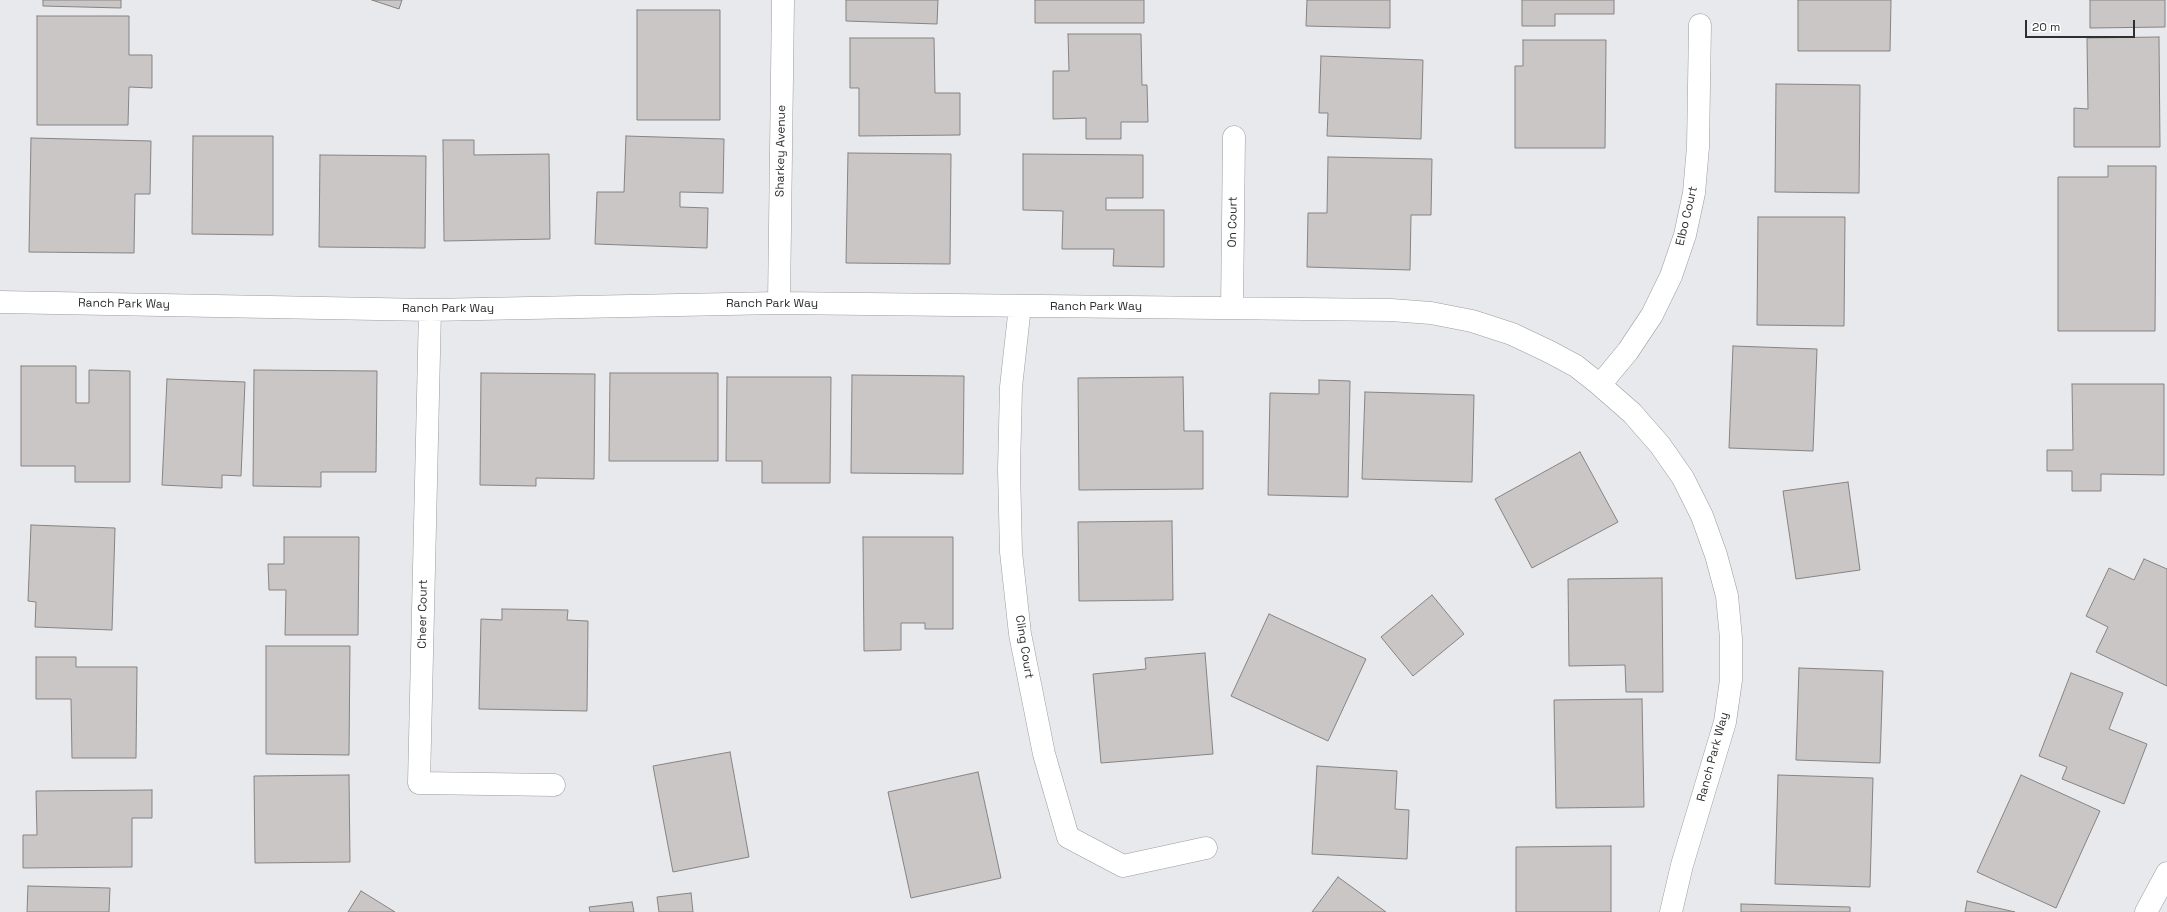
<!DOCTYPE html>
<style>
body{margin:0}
#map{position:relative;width:2167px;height:912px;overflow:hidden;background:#e8e9ec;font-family:"Space Grotesk",sans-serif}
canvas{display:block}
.scale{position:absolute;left:2025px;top:20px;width:110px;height:18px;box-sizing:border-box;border:2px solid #2e2f30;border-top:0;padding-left:5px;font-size:12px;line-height:14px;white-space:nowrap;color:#2e2f30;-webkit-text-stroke:3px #fff;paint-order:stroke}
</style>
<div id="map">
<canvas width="2167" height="912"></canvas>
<div class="scale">20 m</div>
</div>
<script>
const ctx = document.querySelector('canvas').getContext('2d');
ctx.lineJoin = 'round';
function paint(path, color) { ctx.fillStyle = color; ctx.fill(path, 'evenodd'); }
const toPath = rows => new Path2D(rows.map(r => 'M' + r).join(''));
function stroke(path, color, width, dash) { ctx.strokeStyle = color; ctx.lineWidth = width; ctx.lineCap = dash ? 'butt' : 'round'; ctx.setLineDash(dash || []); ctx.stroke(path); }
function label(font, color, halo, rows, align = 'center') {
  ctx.font = font + ' "Space Grotesk",sans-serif'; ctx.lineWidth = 3; ctx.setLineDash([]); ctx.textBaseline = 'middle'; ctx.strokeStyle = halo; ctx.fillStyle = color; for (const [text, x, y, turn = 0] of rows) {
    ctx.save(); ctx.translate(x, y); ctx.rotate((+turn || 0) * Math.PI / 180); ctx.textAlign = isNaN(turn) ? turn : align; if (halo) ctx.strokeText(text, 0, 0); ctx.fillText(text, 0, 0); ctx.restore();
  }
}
const building = toPath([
 [43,0,121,0,121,8,43,6,43,0],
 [372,0,402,0,399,9,372,0],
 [846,0,938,0,937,24,846,21,846,0],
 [1035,0,1144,0,1144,23,1035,23,1035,0],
 [1307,0,1390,0,1390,28,1306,26,1307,0],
 [1522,0,1614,0,1614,14,1555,14,1555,26,1522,26,1522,0],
 [1798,0,1891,0,1890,51,1798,51,1798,0],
 [2090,0,2165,0,2165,27,2090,28,2090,0],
 [637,10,720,10,720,120,637,120,637,10],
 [37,16,129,16,129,55,152,55,152,88,129,87,128,125,37,125,37,16],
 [1068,34,1141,34,1142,85,1147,85,1148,122,1121,122,1121,139,1086,139,1086,118,1053,119,1053,71,1069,71,1068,34],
 [2159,37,2160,147,2074,147,2074,108,2088,109,2087,38,2159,37],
 [850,38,934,38,935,93,960,93,960,135,859,136,859,88,850,88,850,38],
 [1523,40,1606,40,1605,148,1515,148,1515,66,1523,66,1523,40],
 [1321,56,1423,60,1421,139,1327,136,1328,113,1319,113,1321,56],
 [1776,84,1860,85,1859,193,1775,192,1776,84],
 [193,136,273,136,273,235,192,234,193,136],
 [626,136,724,139,723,193,680,192,680,207,708,208,707,248,595,244,597,192,624,192,626,136],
 [31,138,151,141,150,194,135,194,134,253,29,252,31,138],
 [443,140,474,140,474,155,549,154,550,239,444,241,443,140],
 [848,153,951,154,950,264,846,263,848,153],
 [1023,154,1143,155,1143,198,1106,198,1106,210,1164,210,1164,267,1113,266,1114,249,1062,249,1063,211,1023,210,1023,154],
 [320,155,426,156,425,248,319,247,320,155],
 [1328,157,1432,159,1431,215,1411,215,1410,270,1307,267,1308,213,1327,213,1328,157],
 [2108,166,2156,166,2155,331,2058,331,2058,177,2108,177,2108,166],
 [1758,217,1845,217,1844,326,1757,325,1758,217],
 [1733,346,1817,349,1813,451,1729,448,1733,346],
 [21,366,76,366,76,403,89,403,89,370,130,371,130,482,75,482,75,466,21,466,21,366],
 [254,370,377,371,376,472,321,472,321,487,253,486,254,370],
 [481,373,595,374,594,479,536,478,536,486,480,485,481,373],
 [610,373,718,373,718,461,609,461,610,373],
 [852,375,964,376,963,474,851,473,852,375],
 [727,377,831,377,830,483,762,483,762,461,726,461,727,377],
 [1183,377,1184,431,1203,431,1203,489,1079,490,1078,378,1183,377],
 [167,379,245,382,241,476,222,475,222,488,162,485,167,379],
 [1319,380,1350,381,1348,497,1268,495,1270,393,1319,394,1319,380],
 [2072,384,2164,384,2164,475,2101,474,2101,491,2072,491,2072,471,2047,471,2047,450,2073,450,2072,384],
 [1365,392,1474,395,1472,482,1362,479,1365,392],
 [1580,452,1618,522,1532,568,1495,499,1580,452],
 [1848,482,1860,570,1796,579,1783,491,1848,482],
 [1172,521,1173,600,1079,601,1078,522,1172,521],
 [31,525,115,528,112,630,35,627,36,602,28,601,31,525],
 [284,537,359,537,358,635,285,635,286,590,269,590,268,564,284,564,284,537],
 [863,537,953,537,953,629,925,629,925,623,901,623,901,650,864,651,863,537],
 [2144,559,2167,569,2167,686,2096,652,2108,627,2086,616,2109,568,2134,580,2144,559],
 [1662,578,1663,692,1626,692,1625,665,1569,666,1568,579,1662,578],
 [1432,595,1464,634,1413,676,1381,637,1432,595],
 [502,609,568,610,567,620,588,621,587,711,479,709,481,619,502,620,502,609],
 [1269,614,1366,659,1328,741,1231,696,1269,614],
 [266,646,350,646,349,755,266,754,266,646],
 [1205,653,1213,754,1101,763,1093,674,1146,669,1145,658,1205,653],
 [36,657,76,657,76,667,137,667,136,758,72,758,71,699,36,699,36,657],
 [1799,668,1883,671,1880,763,1796,760,1799,668],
 [2071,673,2123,693,2109,729,2147,744,2124,804,2062,779,2067,767,2039,756,2071,673],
 [1642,699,1644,807,1556,808,1554,700,1642,699],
 [730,752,749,857,673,872,653,766,730,752],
 [1317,766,1397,771,1395,809,1409,810,1407,859,1312,854,1317,766],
 [978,772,1001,878,911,898,888,792,978,772],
 [349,775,350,862,255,863,254,776,349,775],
 [1778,775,1873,778,1870,887,1775,884,1778,775],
 [2021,775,2100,811,2056,908,1977,872,2021,775],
 [152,790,152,818,132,818,132,867,23,868,23,835,37,835,36,791,152,790],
 [1611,846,1611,912,1516,912,1516,847,1611,846],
 [1338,877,1386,912,1312,912,1338,877],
 [28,886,110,888,109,912,27,912,28,886],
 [361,891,395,912,348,912,361,891],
 [691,893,693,912,659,912,657,897,691,893],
 [1967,901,2015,912,1965,912,1967,901],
 [632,902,634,912,590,912,589,907,632,902],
 [1741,904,1850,907,1850,912,1741,912,1741,904]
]);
paint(building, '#cac6c6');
stroke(building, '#878383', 1);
const minor = toPath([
 [0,302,430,310,779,303,1391,310,1431,313,1472,321,1512,334,1550,352,1576,366,1600,385,1632,413,1660,445,1683,478,1702,516,1716,555,1727,596,1731,638,1731,680,1725,722,1682,865,1671,912],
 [779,303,783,0],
 [1020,306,1011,387,1009,470,1011,552,1020,634,1044,754,1068,837,1123,866,1206,848],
 [1232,308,1234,137],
 [430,310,419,783,554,785],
 [1600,385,1628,351,1652,315,1671,276,1685,235,1694,193,1698,147,1700,25],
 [2146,912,2167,873]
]);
stroke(minor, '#9b9c9f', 23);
stroke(minor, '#fff', 22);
label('12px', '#2e2f30', '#fff', [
 ["Sharkey Avenue",781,151,-89],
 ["Elbo Court",1687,216,-77],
 ["On Court",1233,222,-89],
 ["Ranch Park Way",124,304,1],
 ["Ranch Park Way",772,304],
 ["Ranch Park Way",1096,307],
 ["Ranch Park Way",448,309],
 ["Cheer Court",423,614,-89],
 ["Cling Court",1024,647,81],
 ["Ranch Park Way",1713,757,-75]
]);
</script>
